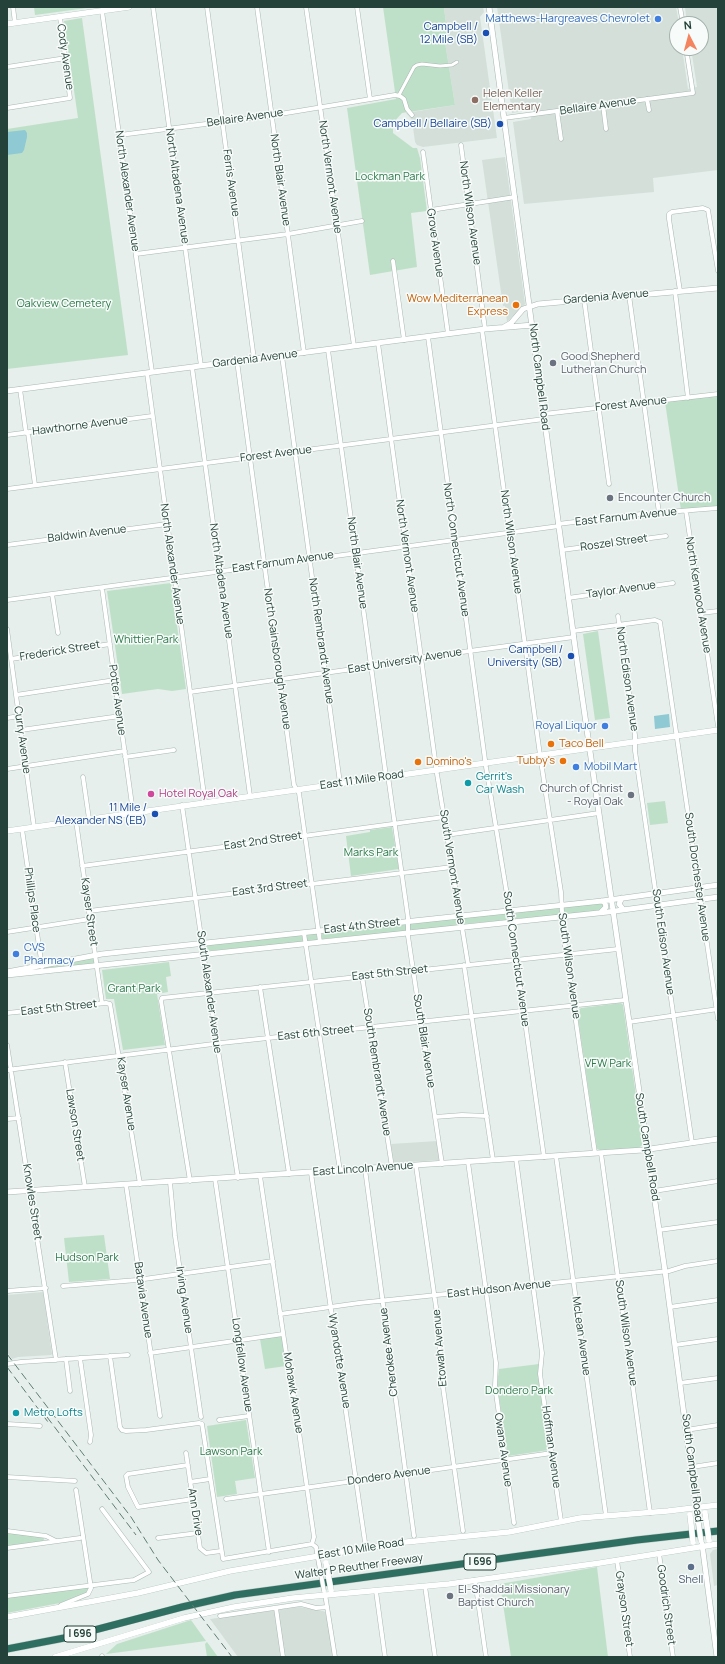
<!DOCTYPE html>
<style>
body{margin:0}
#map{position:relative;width:725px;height:1664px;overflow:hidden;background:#e6efeb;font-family:Manrope,sans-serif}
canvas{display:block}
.frame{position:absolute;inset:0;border:8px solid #24423a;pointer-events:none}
.north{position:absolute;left:669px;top:16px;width:40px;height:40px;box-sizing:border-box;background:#f7fbf9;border:1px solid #a3b1ad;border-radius:50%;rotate:354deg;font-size:11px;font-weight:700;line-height:16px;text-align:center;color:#24423a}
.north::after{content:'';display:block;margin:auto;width:14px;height:18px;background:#f4845f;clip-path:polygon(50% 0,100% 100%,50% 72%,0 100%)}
</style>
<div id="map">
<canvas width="725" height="1664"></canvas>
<div class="frame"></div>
<div class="north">N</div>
</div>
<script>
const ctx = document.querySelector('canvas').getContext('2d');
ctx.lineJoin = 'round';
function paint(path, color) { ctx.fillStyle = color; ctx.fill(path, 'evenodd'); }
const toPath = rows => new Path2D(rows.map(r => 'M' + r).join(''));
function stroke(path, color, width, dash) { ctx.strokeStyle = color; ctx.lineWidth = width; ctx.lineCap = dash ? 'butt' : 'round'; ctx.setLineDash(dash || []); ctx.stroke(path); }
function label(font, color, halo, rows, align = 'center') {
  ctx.font = font + ' Manrope,sans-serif'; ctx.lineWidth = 3; ctx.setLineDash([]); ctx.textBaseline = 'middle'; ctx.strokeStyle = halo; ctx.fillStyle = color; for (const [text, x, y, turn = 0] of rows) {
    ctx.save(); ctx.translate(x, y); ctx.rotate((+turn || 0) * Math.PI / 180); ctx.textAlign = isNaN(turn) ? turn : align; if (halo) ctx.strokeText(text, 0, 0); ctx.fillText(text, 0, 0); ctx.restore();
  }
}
paint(toPath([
 [444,7,483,7,484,12,480,17,497,138,423,147,417,145,415,142,412,120,406,113,455,105,445,42,448,41],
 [497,7,676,7,679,24,677,24,677,48,682,48,688,89,697,87,691,48,701,48,701,24,687,24,685,7,718,7,718,170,653,178,654,192,524,204,513,122,531,119,529,110,512,113],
 [505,157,525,304,507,322,505,306,503,306,482,160],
 [437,1141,440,1160,394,1163,391,1144],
 [43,1292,52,1354,51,1355,18,1357,12,1359,7,1352,7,1295],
 [718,1549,718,1585,714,1586,710,1554,713,1550],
 [299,1607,323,1611,325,1612,329,1627,333,1657,238,1657,210,1619]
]), '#d4dfda');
paint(toPath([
 [34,7,94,7,35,15],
 [383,7,444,7,448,41,445,42,455,105,402,113,393,123,393,133,413,148,417,148,420,158,427,211,411,213,417,267,370,275,347,108,396,99],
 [82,18,128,355,7,369,7,129,78,118,64,21],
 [718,396,718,506,681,510,665,402],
 [171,583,186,689,172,691,158,689,122,694,107,591],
 [598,631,610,718,595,720,583,634],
 [665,801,668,823,650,825,647,803],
 [392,827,399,869,351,876,346,836,370,832,370,830],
 [601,903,604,906,602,910,566,914,564,913,564,907],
 [559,908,560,913,559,915,512,919,512,912],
 [505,913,508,914,507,920,463,924,463,918],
 [458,918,459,924,458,926,413,930,410,929,410,924],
 [405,924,406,926,406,931,322,939,322,933],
 [316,933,318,940,307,941,307,935],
 [302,935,303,942,206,951,206,947,207,945],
 [93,958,95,964,45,968,46,967],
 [169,962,171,976,166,977,168,992,157,994,165,1045,123,1050,114,999,106,999,102,970],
 [621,1003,623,1005,643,1144,639,1148,600,1150,597,1149,577,1011,581,1008],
 [104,1235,110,1279,69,1282,64,1238],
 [282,1336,286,1366,265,1369,260,1339],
 [539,1364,539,1375,549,1450,508,1456,497,1384,499,1369],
 [246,1420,255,1478,235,1481,237,1494,217,1497,207,1426],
 [7,1532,43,1537,44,1539,43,1541,7,1546],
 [597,1567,608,1657,511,1657,500,1584],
 [88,1587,88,1592,60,1603,7,1613,7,1597],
 [191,1620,206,1641,106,1654,117,1644],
 [207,1642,218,1657,207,1657,205,1644]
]), '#bfe0c8');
paint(toPath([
 [25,130,27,133,27,137,24,150,22,153,7,155,7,132],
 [669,714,670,727,655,729,654,716]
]), '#8ec9d4');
const pedestrian = toPath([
 [399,95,414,67,417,65,422,64,440,66,452,65,457,62]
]);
const minor = toPath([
 [13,7,15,23],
 [153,7,201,366],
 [207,7,254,359],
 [257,7,304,353],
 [306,7,354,346],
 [357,7,370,99],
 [680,7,683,24],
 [102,11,152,372],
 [7,67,66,58],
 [647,99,649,110],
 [603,105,606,129],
 [7,108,70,98,60,17],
 [557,111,561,139],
 [504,118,693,93,686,48],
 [120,135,268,116,395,95,400,96,404,99,407,109,412,115],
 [461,145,485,329],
 [423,152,448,334],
 [431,210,515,197],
 [136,254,288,234,362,221],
 [393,261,404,340],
 [675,291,688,398],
 [680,291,669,219,669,214,672,212,703,208,708,210,718,271],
 [629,295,659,513],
 [584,299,609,484],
 [482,330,540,755,561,892,563,932,595,1153],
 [428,337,486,767,509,907,544,1157],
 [378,343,437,774,468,964],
 [328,350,386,776],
 [282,356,340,783],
 [237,361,294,785,299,793,320,942],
 [192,367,250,796],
 [147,373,205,802],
 [20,389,26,433],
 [544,414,718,394],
 [28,433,35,485],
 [7,435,152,416],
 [7,489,544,419],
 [686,511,718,726],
 [558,524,641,514,718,508],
 [7,545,167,524],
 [562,550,666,536],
 [102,588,133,812],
 [52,594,58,633],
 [568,598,673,583],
 [7,600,559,526],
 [701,613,718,611],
 [618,616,635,735,635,751,692,1143],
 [7,629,34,827],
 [573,631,655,620,660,622,718,1019],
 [11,659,110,644],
 [190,692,367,667,395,661,574,637],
 [16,695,115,680],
 [7,718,19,716],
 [21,730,120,716],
 [125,757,174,750],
 [7,769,125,751],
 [388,776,408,918,408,936,442,1164],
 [83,777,89,819],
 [182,805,209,992,238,1178],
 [76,821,102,1003],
 [22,829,42,967],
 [446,835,599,813],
 [82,866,444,817],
 [89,911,452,867],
 [7,932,90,919],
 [304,933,340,1171],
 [464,965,493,1160],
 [362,976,392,1167],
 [260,987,289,1174],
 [7,1013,106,1003,110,1004,140,1184],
 [629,1022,718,1009],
 [7,1045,56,1360],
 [65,1062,85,1187],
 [7,1070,221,1043,625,1000],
 [435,1117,462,1115,487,1116],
 [7,1119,19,1118],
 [601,1153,650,1513],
 [556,1156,606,1516],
 [516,1159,542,1353,540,1374,561,1521],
 [468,1162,496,1363,495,1386,514,1523],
 [416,1166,437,1314,442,1380,463,1531],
 [365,1169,414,1536],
 [311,1173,366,1549],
 [260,1176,288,1366,293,1390,314,1537,312,1544],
 [215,1179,269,1552],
 [190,1181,161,1001,162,998,618,949],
 [170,1182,175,1236,201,1417],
 [126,1185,160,1416],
 [654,1191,718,1181],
 [659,1230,718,1222],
 [63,1286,137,1280,273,1261],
 [7,1291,46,1288],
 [670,1307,718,1300],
 [280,1314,359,1303,669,1271,685,1266,718,1261],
 [675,1345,718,1339],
 [150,1353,283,1334],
 [110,1356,120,1427,122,1430,126,1431,146,1430,199,1423,202,1424,223,1559,312,1544],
 [80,1358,91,1435,90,1442],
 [66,1359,70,1391],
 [7,1364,21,1362,128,1355],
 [680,1383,718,1378],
 [219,1420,249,1416],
 [7,1424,40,1426],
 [686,1430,718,1425],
 [186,1453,200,1548,206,1553,221,1551],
 [188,1465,128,1474,126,1476,128,1487,138,1507,193,1499],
 [692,1467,718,1463],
 [7,1477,75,1481],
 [190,1482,210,1479],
 [226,1499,552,1453],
 [7,1531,46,1536,56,1541],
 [158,1538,198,1533],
 [312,1544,316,1547,319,1564],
 [7,1548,80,1538],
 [659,1553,673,1657],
 [617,1560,630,1657],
 [475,1580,486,1657],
 [425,1586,435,1657],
 [376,1591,385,1657],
 [325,1594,335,1657],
 [7,1596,134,1580,149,1572,102,1509],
 [61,1605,88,1594,91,1588,76,1490],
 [276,1608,283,1657],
 [220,1616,301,1604,316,1608,327,1607],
 [102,1656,102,1657]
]);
const tertiary = toPath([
 [489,7,576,654,665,1271,697,1513],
 [504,327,511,323,523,309,538,304,718,288],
 [7,391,485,329,533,325],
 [622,898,619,904,623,909],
 [601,912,606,907,605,903,602,901],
 [7,972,102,954,602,901,718,885],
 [7,975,608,912,718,897],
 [7,1192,643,1150,718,1139],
 [702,1544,717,1657]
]);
const secondary = toPath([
 [7,24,129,7],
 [7,831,718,730],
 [7,1617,138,1593,230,1571,396,1543,509,1532,580,1518,668,1511,718,1505],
 [55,1657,184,1618,234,1607,293,1598,449,1584,600,1563,718,1544]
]);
const motorway = toPath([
 [7,1649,64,1638,182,1607,235,1595,637,1540,718,1531]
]);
stroke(pedestrian, '#a8b8b2', 4);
stroke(minor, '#a8b8b2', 5);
stroke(tertiary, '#a8b8b2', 6);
stroke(secondary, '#a4bbb3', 6);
stroke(motorway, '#c2cac8', 8);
stroke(pedestrian, '#fff', 3);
stroke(minor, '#fff', 4);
stroke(tertiary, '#fff', 5);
stroke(secondary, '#fff', 5.5);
stroke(motorway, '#2f6f62', 7);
stroke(toPath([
 [7,1354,131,1517,158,1560,232,1657],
 [7,1367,48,1422],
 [47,1417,136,1535]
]), '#5f7d75', 1, [8, 4]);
const minorBridge = toPath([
 [319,1564,324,1591]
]);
const tertiaryBridge = toPath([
 [697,1513,701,1541]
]);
const secondaryBridge = toPath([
 [705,1513,709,1540],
 [690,1515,693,1542],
 [326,1563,331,1590]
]);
stroke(minorBridge, '#a8b8b2', 5, []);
stroke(tertiaryBridge, '#a8b8b2', 6, []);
stroke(secondaryBridge, '#a4bbb3', 6, []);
stroke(minorBridge, '#fff', 4);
stroke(tertiaryBridge, '#fff', 5);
stroke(secondaryBridge, '#fff', 5.5);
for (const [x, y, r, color] of [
 [658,19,4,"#3f7fe0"],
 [486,33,4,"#1a4fb4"],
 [475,100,4,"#8d6e63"],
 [500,124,4,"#1a4fb4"],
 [516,305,4,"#e8710a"],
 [553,363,4,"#6b7280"],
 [610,498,4,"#6b7280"],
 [571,656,4,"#1a4fb4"],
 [605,726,4,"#3f7fe0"],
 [551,744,4,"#e8710a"],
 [563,761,4,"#e8710a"],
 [418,762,4,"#e8710a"],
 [576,767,4,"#3f7fe0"],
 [468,783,4,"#0f9aa8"],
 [151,794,4,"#d1479c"],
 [631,795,4,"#6b7280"],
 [155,814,4,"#1a4fb4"],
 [16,954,4,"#3f7fe0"],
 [16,1413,4,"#0f9aa8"],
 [691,1567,4,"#5c6f8a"],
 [450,1596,4,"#6b7280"]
]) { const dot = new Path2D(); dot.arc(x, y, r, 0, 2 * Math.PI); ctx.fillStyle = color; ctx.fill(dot); stroke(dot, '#f7fbf9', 1.5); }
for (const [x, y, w] of [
 [480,1562,32],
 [80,1634,32]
]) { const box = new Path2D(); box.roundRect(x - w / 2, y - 8, w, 16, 3); ctx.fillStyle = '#f7fbf9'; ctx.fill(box); stroke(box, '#24423a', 1); }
label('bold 10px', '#24423a', null, [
 ["I 696",480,1562],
 ["I 696",80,1634]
]);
label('11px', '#366cbe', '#f7fbf9', [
 ["Matthews-Hargreaves Chevrolet",650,19],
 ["Royal Liquor",597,726],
 ["Mobil Mart",584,767,"left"],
 ["CVS",24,948,"left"],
 ["Pharmacy",24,961,"left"]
], 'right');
label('11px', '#164399', '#f7fbf9', [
 ["Campbell /",478,27],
 ["12 Mile (SB)",478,40],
 ["Campbell / Bellaire (SB)",492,124],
 ["Campbell /",563,650],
 ["University (SB)",563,663],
 ["11 Mile /",147,808],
 ["Alexander NS (EB)",147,821]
], 'right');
label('11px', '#24423a', '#f7fbf9', [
 ["Cody Avenue",65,57,82],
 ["Bellaire Avenue",598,106,-8],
 ["Bellaire Avenue",245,118,-8],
 ["North Vermont Avenue",330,177,82],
 ["North Blair Avenue",280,180,82],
 ["Ferris Avenue",231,183,82],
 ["North Altadena Avenue",177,186,82],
 ["North Alexander Avenue",127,191,82],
 ["North Wilson Avenue",470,213,82],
 ["Grove Avenue",435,243,82],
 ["Gardenia Avenue",606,297,-5],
 ["Gardenia Avenue",255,359,-7],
 ["North Campbell Road",539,377,83],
 ["Forest Avenue",631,404,-6],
 ["Hawthorne Avenue",80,426,-7],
 ["Forest Avenue",276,454,-7],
 ["East Farnum Avenue",626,517,-6],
 ["Baldwin Avenue",87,534,-7],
 ["North Wilson Avenue",511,542,82],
 ["Roszel Street",614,543,-8],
 ["North Connecticut Avenue",456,550,82],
 ["North Vermont Avenue",407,556,82],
 ["East Farnum Avenue",283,562,-8],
 ["North Blair Avenue",357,563,82],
 ["North Alexander Avenue",172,564,82],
 ["North Altadena Avenue",221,581,82],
 ["Taylor Avenue",621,590,-8],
 ["North Kenwood Avenue",698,595,81],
 ["North Rembrandt Avenue",321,641,82],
 ["Frederick Street",60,651,-9],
 ["North Gainsborough Avenue",277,659,82],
 ["East University Avenue",405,661,-9],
 ["North Edison Avenue",627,679,82],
 ["Potter Avenue",117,700,82],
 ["Curry Avenue",22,740,82],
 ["East 11 Mile Road",362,780,-8],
 ["East 2nd Street",263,841,-8],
 ["South Vermont Avenue",452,867,81],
 ["South Dorchester Avenue",697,877,82],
 ["East 3rd Street",270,888,-7],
 ["Phillips Place",32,900,82],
 ["Kayser Street",89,912,82],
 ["East 4th Street",362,926,-6],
 ["South Edison Avenue",663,942,82],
 ["South Connecticut Avenue",516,959,82],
 ["South Wilson Avenue",569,966,82],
 ["East 5th Street",390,973,-6],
 ["South Alexander Avenue",209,992,82],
 ["East 5th Street",59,1008,-6],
 ["East 6th Street",316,1033,-6],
 ["South Blair Avenue",424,1041,81],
 ["South Rembrandt Avenue",377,1072,81],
 ["Kayser Avenue",126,1094,81],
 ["Lawson Street",75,1125,81],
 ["South Campbell Road",647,1147,81],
 ["East Lincoln Avenue",363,1169,-4],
 ["Knowles Street",32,1202,81],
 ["East Hudson Avenue",499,1289,-6],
 ["Batavia Avenue",143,1300,82],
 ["Irving Avenue",184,1300,82],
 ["South Wilson Avenue",626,1333,82],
 ["McLean Avenue",581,1336,82],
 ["Etowah Avenue",440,1348,-95],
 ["Cherokee Avenue",389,1352,-97],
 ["Wyandotte Avenue",339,1361,81],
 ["Longfellow Avenue",242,1365,82],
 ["Mohawk Avenue",293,1393,81],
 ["Hoffman Avenue",551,1447,82],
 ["Owana Avenue",503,1450,82],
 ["South Campbell Road",692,1468,83],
 ["Dondero Avenue",389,1476,-8],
 ["Ann Drive",195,1512,81],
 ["East 10 Mile Road",361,1549,-9],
 ["Walter P Reuther Freeway",359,1567,-8],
 ["Goodrich Street",666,1605,82],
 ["Grayson Street",624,1609,82]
]);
label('11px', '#785e54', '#f7fbf9', [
 ["Helen Keller",483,94],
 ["Elementary",483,107]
], 'left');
label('11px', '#2d7a4b', '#f7fbf9', [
 ["Lockman Park",390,177],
 ["Oakview Cemetery",64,304],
 ["Whittier Park",146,640],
 ["Marks Park",371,853],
 ["Grant Park",134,989],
 ["VFW Park",608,1064],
 ["Hudson Park",87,1258],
 ["Dondero Park",519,1391],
 ["Lawson Park",231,1452]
]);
label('11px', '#c56008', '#f7fbf9', [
 ["Wow Mediterranean",508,299],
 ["Express",508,312],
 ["Taco Bell",559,744,"left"],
 ["Tubby's",555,761],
 ["Domino's",426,762,"left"]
], 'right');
label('11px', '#5b616d', '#f7fbf9', [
 ["Good Shepherd",561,357],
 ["Lutheran Church",561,370],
 ["Encounter Church",618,498],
 ["Church of Christ",623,789,"right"],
 ["- Royal Oak",623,802,"right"],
 ["El-Shaddai Missionary",458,1590],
 ["Baptist Church",458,1603]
], 'left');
label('11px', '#0d838f', '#f7fbf9', [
 ["Gerrit's",476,777],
 ["Car Wash",476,790],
 ["Metro Lofts",24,1413]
], 'left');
label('11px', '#b23c85', '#f7fbf9', [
 ["Hotel Royal Oak",159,794]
], 'left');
label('11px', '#4e5e75', '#f7fbf9', [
 ["Shell",691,1580]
]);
</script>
